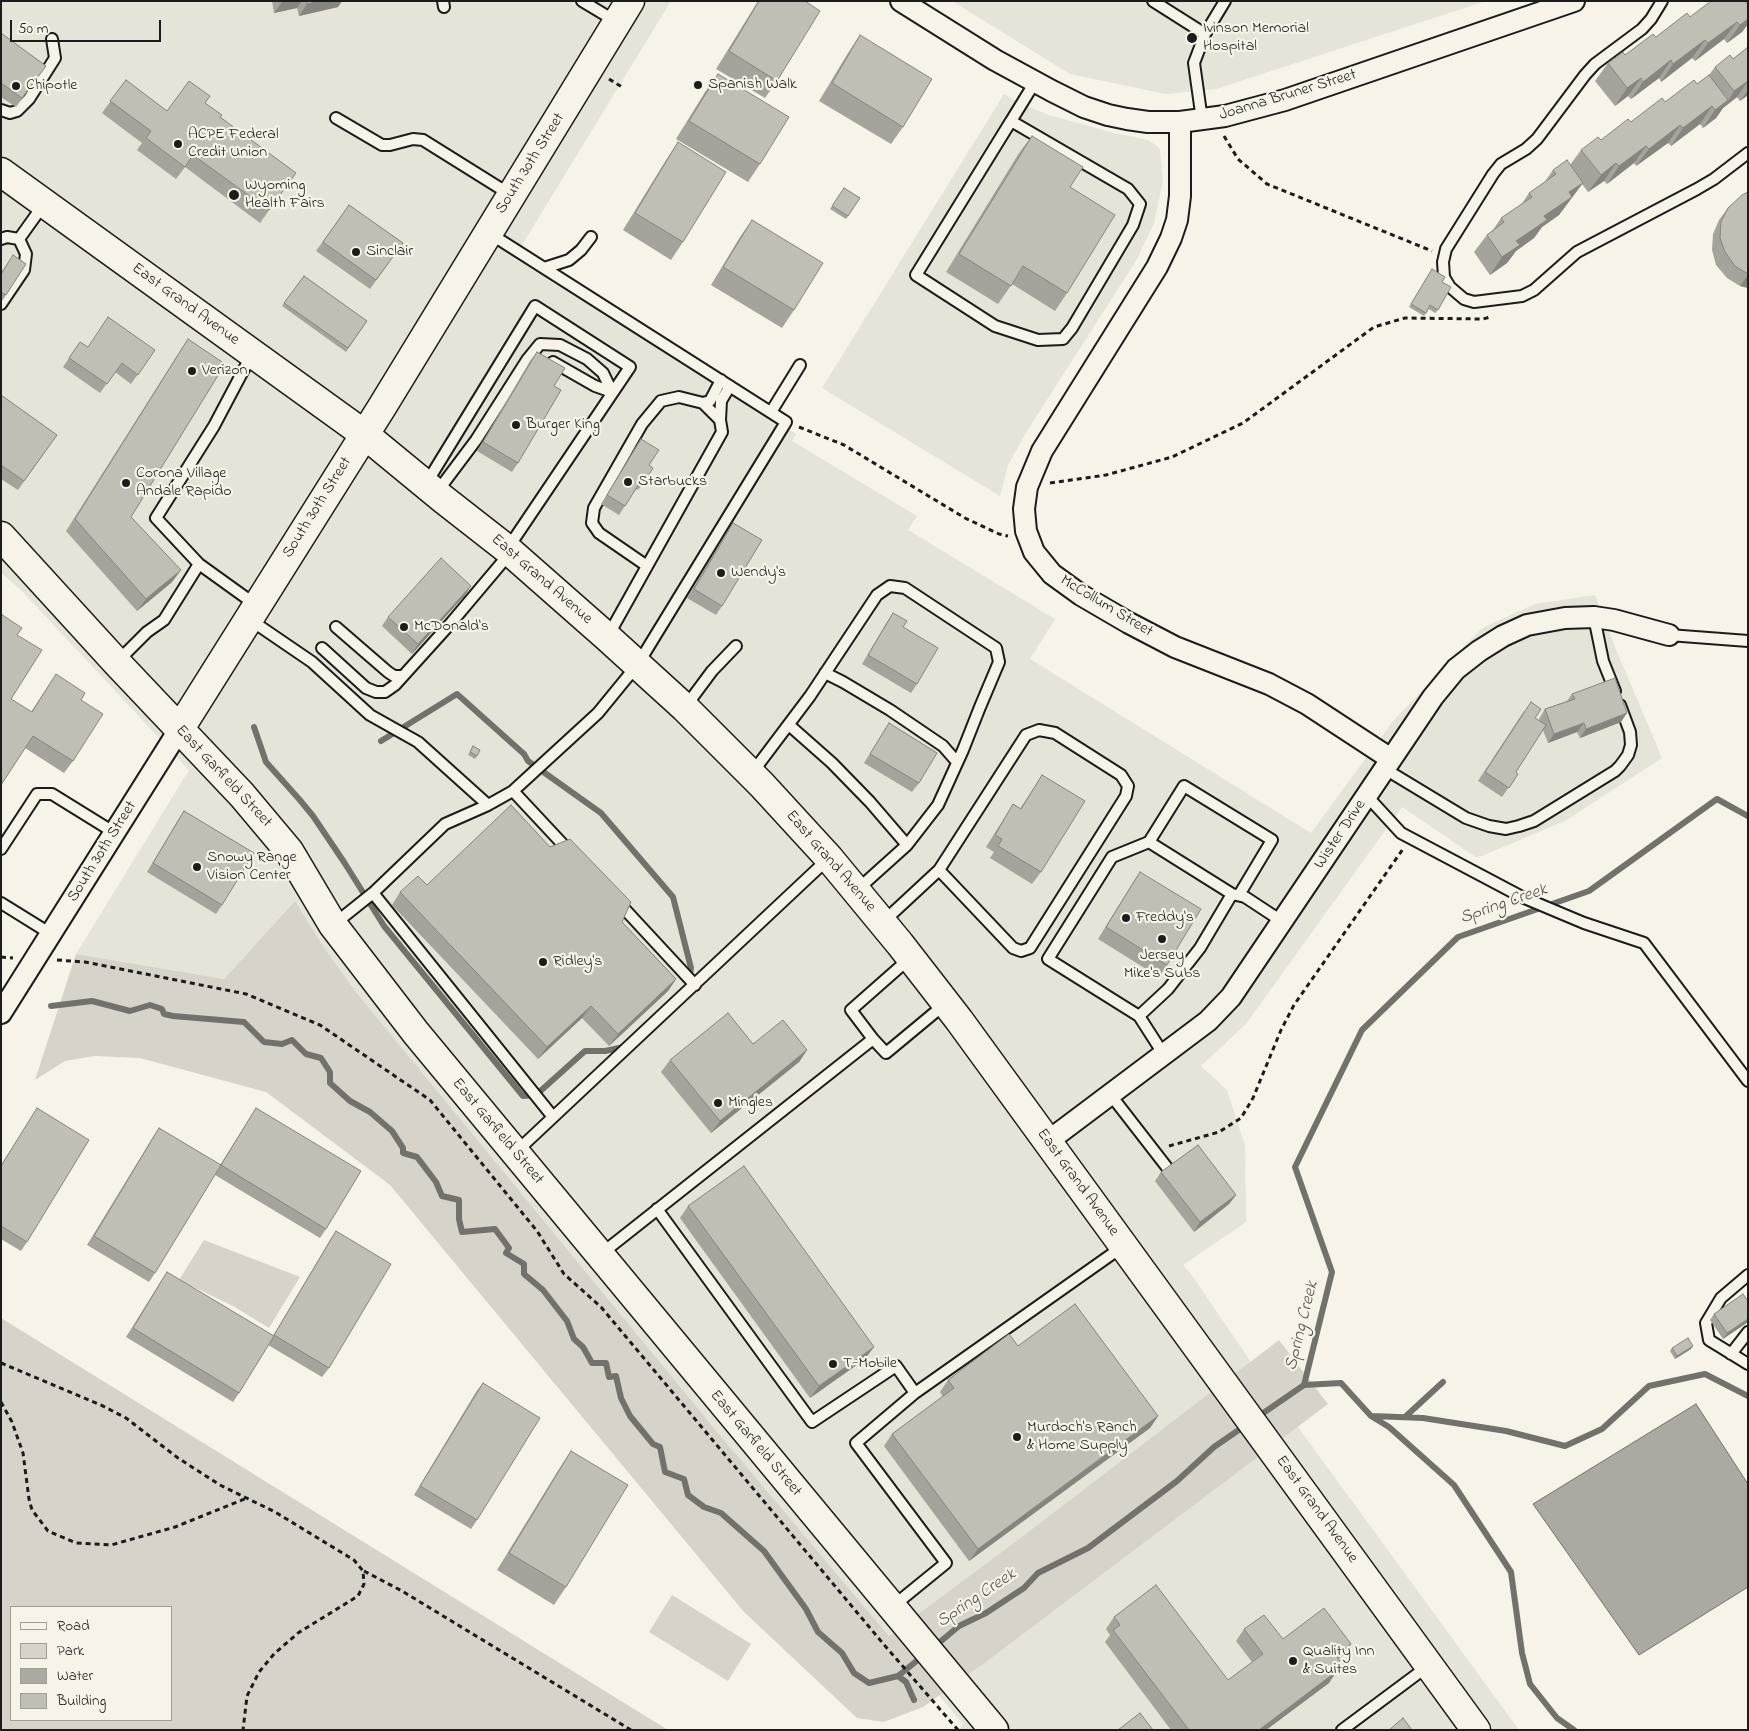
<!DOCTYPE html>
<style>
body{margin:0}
#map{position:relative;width:1749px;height:1731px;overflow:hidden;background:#f7f3e8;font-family:"Indie Flower",sans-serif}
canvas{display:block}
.frame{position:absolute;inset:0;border:2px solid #1c1c1c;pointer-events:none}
.legend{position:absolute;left:10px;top:1606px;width:162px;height:115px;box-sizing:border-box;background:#f7f3e8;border:1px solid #9f9d96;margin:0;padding:6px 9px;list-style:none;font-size:15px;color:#1c1c1c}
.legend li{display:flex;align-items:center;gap:10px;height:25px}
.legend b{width:25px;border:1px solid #9f9d96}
.scale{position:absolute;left:10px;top:20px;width:151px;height:22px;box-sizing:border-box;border:2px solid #1c1c1c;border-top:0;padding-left:6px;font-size:15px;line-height:18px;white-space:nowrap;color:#1c1c1c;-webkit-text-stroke:4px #f7f3e8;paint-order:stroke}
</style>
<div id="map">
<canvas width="1749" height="1731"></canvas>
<div class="frame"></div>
<ul class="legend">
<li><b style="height:6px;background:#f7f3e8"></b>Road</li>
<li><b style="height:14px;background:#d7d3cb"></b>Park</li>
<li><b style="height:14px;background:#aca9a2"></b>Water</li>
<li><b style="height:14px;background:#c0beb5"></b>Building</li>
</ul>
<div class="scale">50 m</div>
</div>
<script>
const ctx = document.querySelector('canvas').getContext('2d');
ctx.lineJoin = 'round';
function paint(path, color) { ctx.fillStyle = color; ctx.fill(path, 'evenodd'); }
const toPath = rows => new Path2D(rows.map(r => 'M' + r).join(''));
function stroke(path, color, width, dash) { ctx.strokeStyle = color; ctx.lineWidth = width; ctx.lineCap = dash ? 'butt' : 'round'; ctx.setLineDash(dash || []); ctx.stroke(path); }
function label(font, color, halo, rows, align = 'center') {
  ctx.font = font + ' "Indie Flower",sans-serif'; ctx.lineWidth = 4.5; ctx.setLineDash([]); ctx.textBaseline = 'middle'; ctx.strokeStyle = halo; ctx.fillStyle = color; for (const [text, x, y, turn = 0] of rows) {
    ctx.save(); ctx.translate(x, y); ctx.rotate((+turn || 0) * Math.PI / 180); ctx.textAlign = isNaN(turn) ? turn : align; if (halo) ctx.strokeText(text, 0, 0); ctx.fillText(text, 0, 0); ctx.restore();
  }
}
paint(toPath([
 [1,1,671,1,514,258,796,434,792,441,917,516,908,530,1055,619,1030,659,1311,833,1393,721,1482,628,1535,604,1595,595,1615,647,1662,758,1565,821,1477,858,1402,807,1246,1024,1201,1066,1227,1090,1245,1146,1246,1222,1183,1265,1191,1274,1290,1419,1298,1427,1519,1730,959,1730,963,1724,714,1428,356,992,325,949,295,901,224,979,76,954,189,770,20,589,1,573],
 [952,1,1486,1,1216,89,1165,94,1070,74],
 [1004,94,1017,102,1049,115,1110,132,1148,140,1157,146,1160,150,1163,181,1154,223,1136,261,1027,431,1008,465,1000,496,822,388]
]), '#e6e3d9');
paint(toPath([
 [295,901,325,949,356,992,714,1428,889,1636,1018,1540,1279,1340,1328,1404,983,1664,923,1707,884,1722,857,1718,744,1612,390,1185,266,1092,140,1058,95,1056,65,1061,35,1080,76,954,224,979],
 [204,1240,300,1277,269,1328,233,1306,179,1280],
 [1,1318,668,1730,1,1730],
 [171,1607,171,1720,11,1720,11,1607],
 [672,1595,751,1644,728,1681,649,1632]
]), '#d7d3cb');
const water = toPath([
 [1696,1404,1748,1484,1748,1587,1639,1655,1533,1504,1696,1404]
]);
paint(water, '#aca9a2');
stroke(water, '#72716c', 1);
stroke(toPath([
 [254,727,266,762,299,799,313,816,344,862,384,926,523,1096,536,1095,585,1051,605,1051,624,1047],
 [381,741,457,694,524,754,528,761,601,813,673,897,691,968,689,980],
 [51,1006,92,1001,130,1011,150,1005,162,1009,164,1014,173,1016,244,1022,264,1042,282,1044,292,1040,306,1054,321,1058,330,1072,330,1083,350,1101,370,1112,392,1131,403,1148,403,1153,417,1157,436,1182,442,1196,459,1200,459,1219,462,1232,495,1229,509,1248,506,1253,524,1264,524,1274,543,1290,567,1321,574,1339,583,1347,592,1363,606,1363,609,1377,616,1376,621,1398,630,1416,653,1444,660,1447,665,1472,684,1479,688,1495,704,1507,721,1513,764,1551,806,1609,818,1632,842,1653,854,1673,869,1683,898,1676,924,1655],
 [1304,1385,1341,1383,1371,1416,1389,1427,1454,1485,1511,1572,1522,1653,1530,1684,1557,1718,1574,1730],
 [1372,1416,1423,1418,1506,1431,1565,1446,1602,1429,1649,1386,1705,1374,1748,1396],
 [1405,1417,1443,1382],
 [1256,1418,1304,1385,1332,1272,1295,1167,1362,1030,1458,937,1589,891,1717,799,1748,816],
 [934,1647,959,1626,986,1613,1024,1588,1038,1573,1088,1548,1177,1481,1214,1447,1246,1425],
 [898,1676,906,1682,914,1700]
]), '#72716c', 6);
const lane = toPath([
 [443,1,444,7],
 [582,1,617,22],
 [1153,1,1205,34],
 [1662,1,1651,19,1642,29,1595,64,1585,75,1537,139,1526,149,1501,164,1493,174,1446,249,1443,262,1444,277,1450,287,1464,299,1474,302,1522,296,1534,290,1577,252,1697,189,1714,179,1748,153],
 [1,110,10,113,17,111,29,99,55,58,52,39],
 [336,118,382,145,390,145,413,139,423,140,511,195],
 [1202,120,1194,63,1205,34,1225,1],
 [1011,121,916,275,995,326,1038,340,1063,339,1072,328,1133,225,1140,204,1128,189,1011,121,1035,82],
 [1,239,7,237,19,239],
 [19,239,44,204],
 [544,268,569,260,581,250,591,237],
 [1,304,24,270,26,254,19,239],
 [252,354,214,426,156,518,199,564,256,605],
 [553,362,595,386,612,392],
 [703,403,720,420],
 [771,412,800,365],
 [426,484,535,306,630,367,508,548],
 [437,492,476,440,527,360,540,344,560,345,587,359,603,373,612,392],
 [647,566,599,533,592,523,594,508,642,424,661,401,679,397,703,403,710,401,721,380],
 [1594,617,1603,661,1615,691],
 [249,619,312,662,370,715,418,742,488,805],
 [336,627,388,672,394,676,402,676],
 [1669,635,1748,641],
 [608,636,722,432,720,420,721,401,730,386],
 [322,648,366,688,376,692,385,692,395,685,451,623,510,553],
 [117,662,147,632,164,620,199,564],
 [825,673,843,682,890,710,943,746,957,762],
 [686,706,712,671,736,646],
 [789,725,832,763,870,802,907,845],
 [1385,769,1466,818,1489,826,1506,829,1519,826,1534,821,1615,771,1620,766,1628,755,1631,745,1630,732,1620,705],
 [752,773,810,696,877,595,890,586,905,588,996,648,999,662,980,707,963,750,938,805,907,845,857,890],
 [513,791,570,852],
 [1367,796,1401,833,1522,897,1584,923,1644,943,1748,1081],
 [1149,842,1184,786,1272,840,1239,895],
 [1,849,37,794,52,794,115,833],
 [373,893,553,1117],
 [618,902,695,985],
 [1,903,51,934],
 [883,922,939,870,1026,735,1039,730,1055,733,1121,775,1128,786,1126,796,1030,948,1021,951,1013,948,939,870],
 [333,925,373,893,445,824,488,805,513,791,598,713,638,664,786,422,489,233],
 [1139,1016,1168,989,1200,948,1232,894],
 [873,1039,851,1010,910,958],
 [1164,1055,1139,1016,1048,959,1112,857,1149,842,1232,894,1245,897,1283,922],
 [1110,1094,1169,1170],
 [517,1151,829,858],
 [657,1209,812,1422,896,1366,915,1393],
 [601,1254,873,1039,886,1053,945,1004],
 [1748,1275,1721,1298,1706,1323,1709,1340,1748,1364],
 [1731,1354,1748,1332],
 [892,1607,946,1563,856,1443,915,1393,1122,1247],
 [1342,1730,1428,1666]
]);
const street = toPath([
 [901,1,995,60,1052,91,1084,107,1108,115,1127,119,1148,122,1180,122,1225,116,1285,100,1574,1],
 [1180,122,1180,196,1177,220,1171,238,1157,267,1042,451,1027,487,1024,509,1026,531,1034,552,1052,574,1081,595,1129,623,1175,647,1269,684,1307,704,1391,759],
 [1,1013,179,730],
 [1047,1142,1208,1021,1231,997,1433,697,1456,669,1479,651,1503,636,1527,625,1565,618,1594,617,1614,620,1669,635]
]);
const secondary = toPath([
 [1,536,117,663,242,795,289,851,333,925,416,1033,994,1730],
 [179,730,382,407,630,1]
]);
const primary = toPath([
 [1,172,364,434,443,499,507,549,607,637,685,708,762,785,829,858,900,944,959,1020,1476,1730]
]);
stroke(lane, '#1c1c1c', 14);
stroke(street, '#1c1c1c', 24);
stroke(secondary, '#1c1c1c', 31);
stroke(primary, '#1c1c1c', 31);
stroke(toPath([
 [609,79,622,87],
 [1224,136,1238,159,1267,184,1432,251],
 [799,427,844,445,965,518,999,534,1008,536],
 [1050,483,1106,475,1172,457,1243,423,1374,327,1405,318,1483,319,1490,317],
 [1,957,13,958],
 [57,960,85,962,246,994,320,1025,430,1100,537,1231,564,1274,601,1307,886,1647,958,1730],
 [1169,1146,1219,1132,1241,1118,1253,1098,1281,1030,1294,1005,1403,849],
 [1,1363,103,1406,126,1418,178,1458,220,1485,275,1512,354,1560,363,1571,364,1584,358,1596,298,1633,274,1654,259,1672,247,1696,243,1730],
 [1,1402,12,1422,23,1453,29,1499,32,1510,48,1531,76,1543,111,1545,175,1527,247,1498],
 [364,1571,402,1591,631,1730]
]), '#1c1c1c', 3, [5, 4]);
stroke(lane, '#f7f3e8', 10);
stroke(street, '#f7f3e8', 20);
stroke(secondary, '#f7f3e8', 28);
stroke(primary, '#f7f3e8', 28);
paint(toPath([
 [272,1,342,1,338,7,299,16,297,8,274,13],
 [758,1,805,1,777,81,765,98,716,69],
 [1748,5,1748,24,1742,32,1727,43,1724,39,1695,61,1692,58,1661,82,1659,78,1631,99,1628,96,1615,106,1595,81,1608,63,1625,55,1690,17],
 [1,33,46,66,16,107,1,97],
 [860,35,903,127,891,144,819,101,848,53],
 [1748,47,1748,95,1740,101,1737,97,1723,108,1716,118,1703,128,1700,124,1671,146,1668,143,1636,166,1634,163,1607,184,1604,181,1588,192,1582,184,1559,215,1542,227,1534,238,1516,251,1507,263,1490,275,1474,252,1487,235,1493,230,1501,218,1521,205,1529,193,1544,183,1553,170,1570,165,1581,150,1601,140,1697,84,1709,75,1715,67,1733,59],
 [718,74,760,164,748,182,676,139,705,92],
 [126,80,167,111,205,103,287,185,260,223,185,167,176,179,137,150,142,143,102,113],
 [1032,136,1070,187,1067,293,1055,311,1012,284,998,304,946,272,1019,153],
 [678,142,683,242,671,260,623,230,666,160],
 [844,188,860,198,846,219,830,209],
 [1748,192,1748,288,1740,286,1727,278,1716,265,1712,250,1713,234,1719,220,1728,208],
 [349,205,403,243,370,289,316,251],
 [752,220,794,310,782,328,711,285,740,237],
 [13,255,6,295,2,301,1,301,1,273],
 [1432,269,1442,282,1438,310,1435,313,1429,309,1424,316,1409,307],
 [304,276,367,321,346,352,282,306],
 [188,339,131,517,172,582,137,611,66,531,180,351],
 [80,342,88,347,155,350,131,384,115,372,100,393,63,367],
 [537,352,554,386,518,463,512,472,477,451,530,361],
 [1,395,57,435,18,490,1,479],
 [641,439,649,465,645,481,638,490,636,489,619,515,601,504,635,448],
 [733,523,722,606,716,615,687,598,727,532],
 [471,586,465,595,412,654,382,626,388,617],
 [893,613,903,627,917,684,911,693,862,664,887,622],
 [17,635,11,699,31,712,56,674,81,700,73,761,64,773,25,748,1,785],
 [1572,694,1621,722,1580,738,1577,732,1548,743,1543,730,1516,772,1518,774,1502,797,1478,781,1524,711,1540,722,1539,719,1545,709,1567,701],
 [889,723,919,783,912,792,864,763],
 [473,746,477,756,475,759,468,755],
 [1042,775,1041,872,1032,884,990,858,994,852,986,847,1013,804,1020,809],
 [184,811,222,905,216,914,147,872,178,820],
 [1140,872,1167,965,1159,977,1098,939,1132,884],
 [427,885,622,922,676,979,668,991,609,1046,582,1018,538,1059,392,905,400,892],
 [753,1044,807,1050,799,1062,711,1133,661,1072,670,1060],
 [37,1108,27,1242,21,1251,1,1239,1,1165],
 [256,1108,326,1229,320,1238,215,1175,155,1273,149,1282,87,1245,153,1137,159,1128,220,1165],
 [1161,1172,1236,1195,1229,1204,1194,1232,1155,1181],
 [688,1206,865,1359,810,1398,680,1218],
 [336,1231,329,1368,322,1377,268,1345,239,1393,233,1402,126,1337,161,1281,167,1272,273,1336,330,1240],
 [1714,1314,1748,1322,1723,1339,1710,1320],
 [1018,1346,1158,1416,1150,1428,969,1561,884,1446,892,1434,943,1397,940,1392,948,1380],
 [1672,1348,1691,1349,1675,1359,1670,1351],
 [483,1383,477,1520,471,1529,414,1495,476,1392],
 [571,1451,566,1587,554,1605,497,1570,559,1469],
 [1114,1617,1228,1680,1252,1662,1236,1641,1244,1629,1283,1639,1351,1644,1342,1656,1338,1659,1340,1661,1335,1667,1329,1683,1266,1730,1171,1730,1105,1642,1110,1635,1106,1629]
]), '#a5a39c');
paint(toPath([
 [283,1,302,1,297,8,274,13],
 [320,1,342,1,338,7,299,16,307,4],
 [1748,19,1748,24,1742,32,1727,43,1740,25],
 [1737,22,1724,39,1695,61,1708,43],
 [1705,40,1692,58,1661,82,1673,64],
 [1671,60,1659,78,1631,99,1643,82],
 [1641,78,1628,96,1615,106,1627,88],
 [1748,81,1737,97,1723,108,1716,118,1703,128,1715,110,1728,101,1734,91],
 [1748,90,1748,95,1740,101],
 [1712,106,1700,124,1671,146,1683,128],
 [1680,125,1668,143,1636,166,1649,149],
 [1646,146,1634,163,1607,184,1619,166],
 [1616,163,1604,181,1588,192,1601,175],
 [1583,183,1559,215,1542,227,1534,238,1516,251,1507,263,1490,275,1502,257,1516,241,1569,192],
 [1748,275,1748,288,1740,286],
 [181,570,172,582,137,611,146,599],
 [471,586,465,595,412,654,418,644],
 [1627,713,1621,722,1580,738,1586,729],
 [1584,723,1577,732,1548,743,1554,734],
 [676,979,668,991,609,1046,618,1034],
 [591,1006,582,1018,538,1059,547,1047],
 [807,1050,799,1062,711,1133,720,1121],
 [1236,1195,1229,1204,1194,1232,1200,1222],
 [1748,1319,1748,1322,1723,1339,1727,1333],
 [1693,1346,1691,1349,1675,1359,1677,1356],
 [874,1347,865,1359,810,1398,819,1386],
 [1158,1416,1150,1428,969,1561,978,1549],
 [1351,1644,1342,1656,1327,1667,1336,1655],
 [1337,1671,1329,1683,1266,1730,1259,1730]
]), '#86857f');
const building = toPath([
 [307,1,320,1,307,4,307,1],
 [759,1,805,1,820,11,777,81,729,51,759,1],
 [1711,1,1745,1,1748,5,1748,19,1740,25,1737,22,1708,43,1705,40,1673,64,1671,60,1643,82,1641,78,1627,88,1608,63,1623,52,1625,55,1653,34,1656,37,1687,13,1690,17,1711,1],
 [1,33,46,66,22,98,1,83,1,33],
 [860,35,932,79,903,127,832,83,860,35],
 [1748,47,1748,81,1734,91,1715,67,1730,55,1733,59,1748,47],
 [718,74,789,117,760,164,689,121,718,74],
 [1709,75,1728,100,1715,110,1712,106,1683,128,1680,125,1649,149,1646,146,1619,166,1616,163,1601,175,1581,150,1598,137,1601,140,1628,119,1631,122,1662,98,1665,102,1694,80,1697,84,1709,75],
 [126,80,167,111,189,81,210,96,205,103,222,115,220,117,296,173,269,210,193,155,185,167,146,138,151,131,110,101,126,80],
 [1032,136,1083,167,1070,187,1115,215,1067,293,1023,266,1011,286,959,254,1032,136],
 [678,142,726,172,683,242,635,213,678,142],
 [1567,160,1583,183,1569,192,1572,197,1544,216,1547,220,1516,241,1520,245,1502,257,1487,235,1504,222,1501,218,1532,197,1529,193,1556,174,1553,170,1567,160],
 [844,188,860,198,848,216,832,206,844,188],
 [1748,192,1748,274,1735,266,1725,252,1720,238,1721,222,1728,208,1742,195,1748,192],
 [349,205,403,243,376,280,323,242,349,205],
 [752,220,823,263,794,310,723,267,752,220],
 [13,255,26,264,6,295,1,292,1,274,13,255],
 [1432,269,1445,277,1442,282,1451,287,1438,310,1430,305,1426,313,1411,304,1432,269],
 [304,276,367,321,348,348,284,303,304,276],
 [108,317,155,350,138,375,122,363,107,384,69,358,80,342,88,347,108,317],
 [188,339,225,364,131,517,181,570,146,599,75,519,188,339],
 [537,352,565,368,554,386,561,390,518,463,483,442,537,352],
 [1,395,57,435,24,481,1,465,1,395],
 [641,439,659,450,649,465,653,468,645,481,642,479,625,506,607,495,641,439],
 [733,523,762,540,722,606,694,589,733,523],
 [441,558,471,586,418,644,388,617,441,558],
 [893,613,907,621,903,627,938,648,917,684,868,655,893,613],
 [1,614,22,628,17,635,42,650,11,699,32,712,56,674,85,693,81,700,103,714,73,761,33,736,1,785,1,614],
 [1615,678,1627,713,1586,729,1584,723,1554,734,1545,709,1575,699,1572,694,1615,678],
 [1531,702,1541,709,1535,718,1546,725,1516,772,1518,774,1509,788,1485,772,1531,702],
 [889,723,937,753,919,783,870,754,889,723],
 [473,746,480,750,477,756,470,752,473,746],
 [1042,775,1085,801,1041,872,998,846,1002,839,995,835,1013,804,1021,809,1042,775],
 [511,805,550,847,570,839,631,902,622,922,676,979,618,1034,591,1006,547,1047,400,892,418,876,427,885,511,805],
 [184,811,254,853,222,905,153,863,184,811],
 [1140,872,1201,909,1167,965,1106,927,1140,872],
 [728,1013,753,1044,783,1020,807,1050,720,1121,670,1060,728,1013],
 [37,1108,89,1140,27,1242,1,1226,1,1166,37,1108],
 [256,1108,361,1171,326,1229,221,1165,256,1108],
 [159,1128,221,1165,155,1273,94,1236,159,1128],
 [1198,1145,1236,1195,1200,1222,1161,1172,1198,1145],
 [744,1166,874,1347,819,1386,688,1206,744,1166],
 [336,1231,391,1264,329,1368,274,1335,336,1231],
 [167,1272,274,1336,239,1393,133,1328,167,1272],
 [1743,1294,1748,1301,1748,1319,1727,1333,1714,1314,1743,1294],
 [1075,1304,1158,1416,978,1549,892,1434,954,1388,948,1380,1009,1334,1018,1346,1075,1304],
 [1688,1338,1693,1346,1677,1356,1672,1348,1688,1338],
 [483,1383,540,1418,477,1520,420,1486,483,1383],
 [571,1451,628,1485,566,1587,509,1553,571,1451],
 [1156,1585,1228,1680,1263,1654,1244,1629,1264,1615,1283,1639,1324,1608,1351,1644,1336,1655,1340,1661,1334,1665,1337,1671,1259,1730,1189,1730,1113,1630,1120,1625,1114,1617,1156,1585],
 [1140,1713,1153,1730,1118,1730,1140,1713],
 [1403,1718,1412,1730,1389,1730,1403,1718]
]);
paint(building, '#c0beb5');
stroke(building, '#86857f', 1);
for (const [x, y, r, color] of [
 [1192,38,6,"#1c1c1c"],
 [698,85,5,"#1c1c1c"],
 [16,86,5,"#1c1c1c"],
 [178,144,5,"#1c1c1c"],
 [234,195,6,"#1c1c1c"],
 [356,252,5,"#1c1c1c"],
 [192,371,5,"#1c1c1c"],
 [516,425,5,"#1c1c1c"],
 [628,482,5,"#1c1c1c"],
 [126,483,5,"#1c1c1c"],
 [721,573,5,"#1c1c1c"],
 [404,627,5,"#1c1c1c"],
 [197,867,5,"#1c1c1c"],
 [1126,918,5,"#1c1c1c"],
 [1162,939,5,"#1c1c1c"],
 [543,962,5,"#1c1c1c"],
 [718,1103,5,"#1c1c1c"],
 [833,1364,5,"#1c1c1c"],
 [1017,1437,5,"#1c1c1c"],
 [1293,1661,5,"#1c1c1c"]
]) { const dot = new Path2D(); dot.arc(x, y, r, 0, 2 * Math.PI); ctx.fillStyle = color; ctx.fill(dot); stroke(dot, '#f7f3e8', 2); }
label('16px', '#1c1c1c', '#f7f3e8', [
 ["Ivinson Memorial",1203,29],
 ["Hospital",1203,47],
 ["Spanish Walk",708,85],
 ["Chipotle",26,86],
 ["ACPE Federal",188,135],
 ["Credit Union",188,153],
 ["Wyoming",245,186],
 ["Health Fairs",245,204],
 ["Sinclair",366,252],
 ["Verizon",202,371],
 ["Burger King",526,425],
 ["Corona Village",136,474],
 ["Andale Rapido",136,492],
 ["Starbucks",638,482],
 ["Wendy's",731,573],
 ["McDonald's",414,627],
 ["Snowy Range",207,858],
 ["Vision Center",207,876],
 ["Freddy's",1136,918],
 ["Jersey",1162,956,"center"],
 ["Mike's Subs",1162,974,"center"],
 ["Ridley's",553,962],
 ["Mingles",728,1103],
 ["T-Mobile",843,1364],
 ["Murdoch's Ranch",1027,1428],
 ["& Home Supply",1027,1446],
 ["Quality Inn",1303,1652],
 ["& Suites",1303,1670]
], 'left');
label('16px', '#1c1c1c', '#f7f3e8', [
 ["Joanna Bruner Street",1288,96,-17],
 ["South 30th Street",531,164,-58],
 ["East Grand Avenue",185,305,36],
 ["South 30th Street",318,508,-58],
 ["East Grand Avenue",541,580,41],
 ["McCollum Street",1106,607,31],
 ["East Garfield Street",223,777,47],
 ["Wister Drive",1341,835,-56],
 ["South 30th Street",103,852,-58],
 ["East Grand Avenue",830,862,49],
 ["East Garfield Street",497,1132,50],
 ["East Grand Avenue",1077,1183,54],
 ["East Garfield Street",755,1444,50],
 ["East Grand Avenue",1316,1510,54]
]);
label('italic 18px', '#565452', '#f7f3e8', [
 ["Spring Creek",1504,905,-19],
 ["Spring Creek",1303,1326,-76],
 ["Spring Creek",977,1599,-34]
]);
</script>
